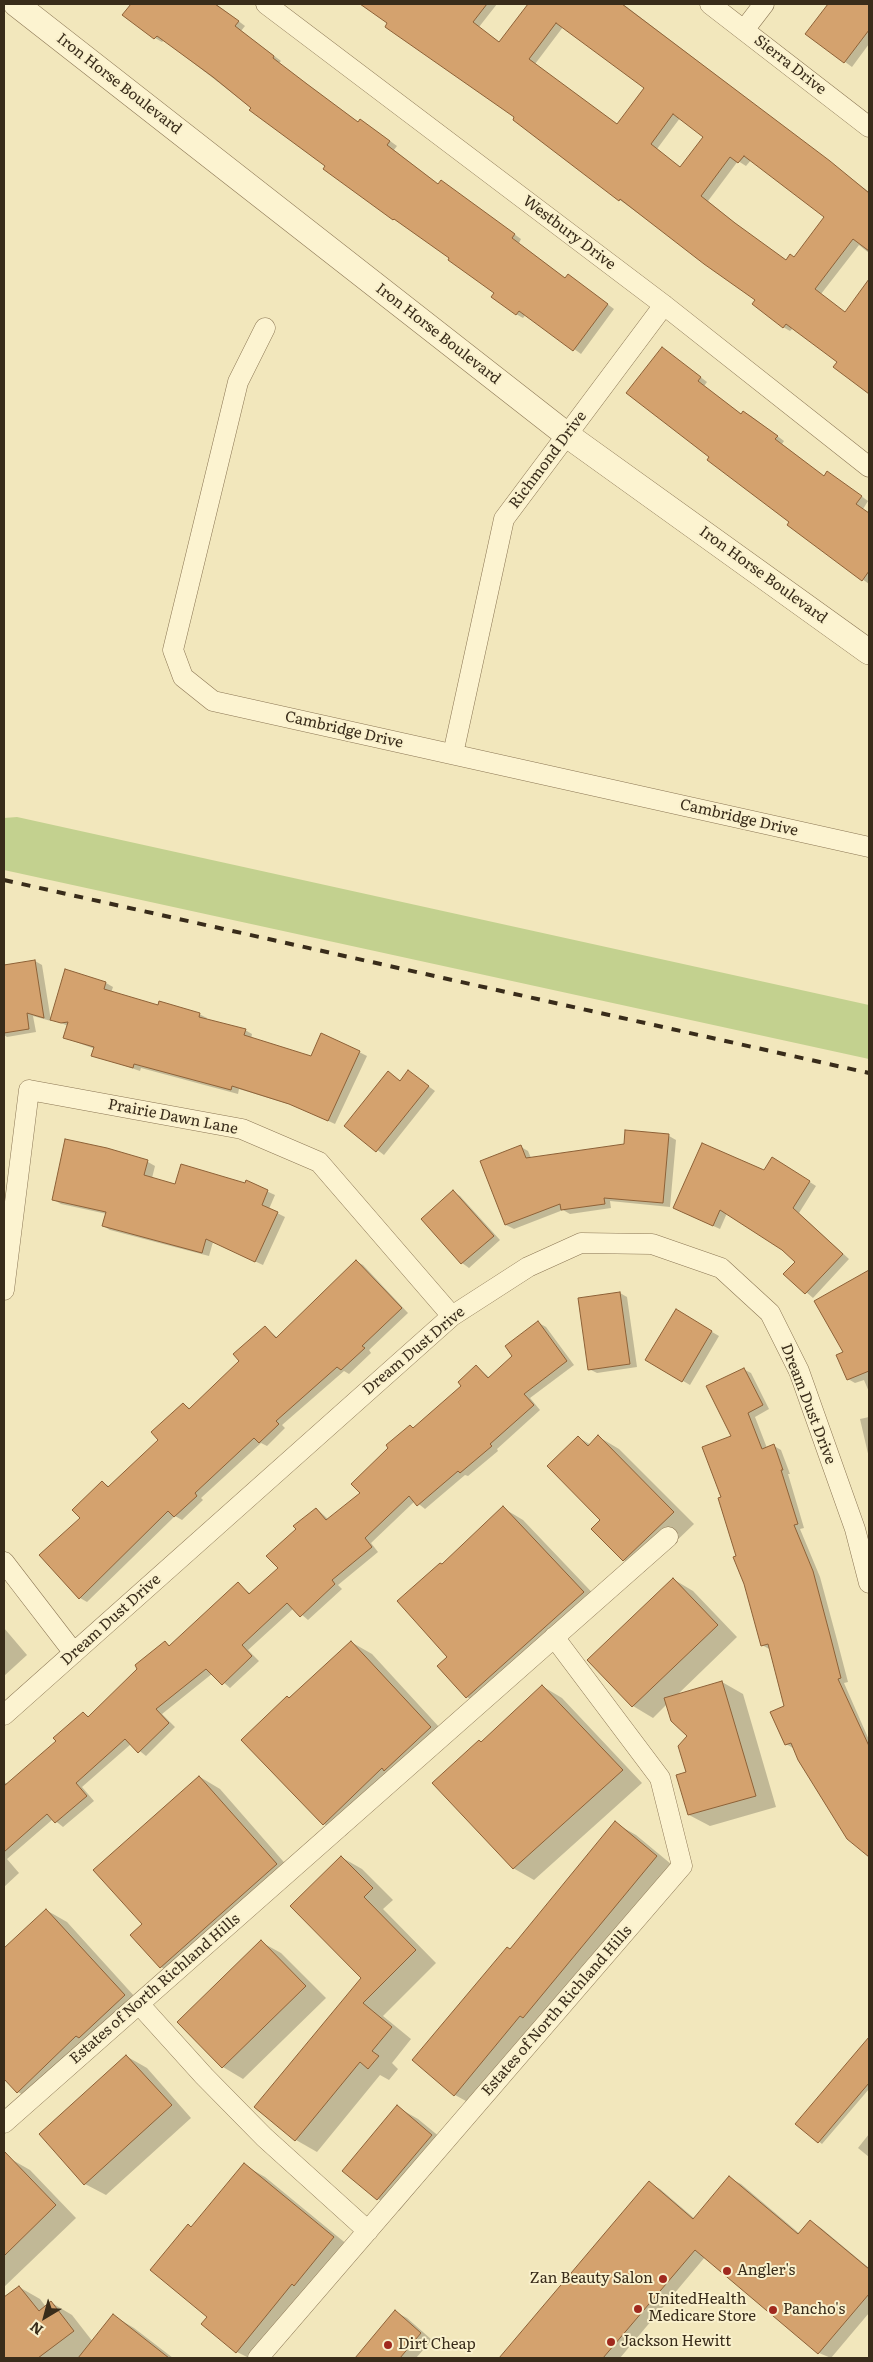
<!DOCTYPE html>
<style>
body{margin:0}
#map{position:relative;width:873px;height:2362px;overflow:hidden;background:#f2e7bc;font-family:Literata,serif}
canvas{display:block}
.frame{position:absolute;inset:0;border:5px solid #392c1a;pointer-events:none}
.north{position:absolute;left:20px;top:2292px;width:50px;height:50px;-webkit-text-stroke:4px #f9f0cc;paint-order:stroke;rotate:217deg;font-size:14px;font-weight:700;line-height:20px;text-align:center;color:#392c1a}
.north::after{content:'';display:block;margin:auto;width:18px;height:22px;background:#392c1a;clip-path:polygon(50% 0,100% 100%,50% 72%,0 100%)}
</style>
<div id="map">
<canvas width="873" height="2362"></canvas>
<div class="frame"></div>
<div class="north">N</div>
</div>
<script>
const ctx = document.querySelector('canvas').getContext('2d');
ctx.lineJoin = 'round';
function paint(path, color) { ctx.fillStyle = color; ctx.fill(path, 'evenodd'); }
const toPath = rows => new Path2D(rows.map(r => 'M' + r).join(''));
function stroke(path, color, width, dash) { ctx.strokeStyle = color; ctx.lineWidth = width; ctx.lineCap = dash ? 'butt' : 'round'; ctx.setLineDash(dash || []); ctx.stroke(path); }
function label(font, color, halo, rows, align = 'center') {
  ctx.font = font + ' Literata,serif'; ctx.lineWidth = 4; ctx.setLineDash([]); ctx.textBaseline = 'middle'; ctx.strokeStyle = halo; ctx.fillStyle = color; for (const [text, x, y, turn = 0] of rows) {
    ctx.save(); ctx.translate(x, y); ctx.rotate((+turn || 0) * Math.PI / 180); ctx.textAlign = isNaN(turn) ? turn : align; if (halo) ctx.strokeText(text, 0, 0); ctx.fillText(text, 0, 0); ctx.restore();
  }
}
paint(toPath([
 [17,817,869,1005,869,1059,4,870,4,818]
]), '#c3d18f');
paint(toPath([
 [133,4,216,4,245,26,241,31,281,61,279,63,359,123,361,121,368,125,397,146,394,150,439,185,448,186,521,239,519,243,566,279,575,280,614,309,581,354,526,314,523,318,516,314,496,293,451,258,394,219,164,40,162,42,155,38,124,15],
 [362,4,497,4,479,27,500,43,529,4,623,4,869,192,869,253,859,245,821,294,846,313,869,281,869,354,855,373,793,328,790,331,783,327,757,300,620,200,514,119,516,117],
 [563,27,646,88,618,125,535,64],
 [680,118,705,137,681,168,657,149],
 [751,160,826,217,795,258,787,261,742,229,708,201,738,161,746,166],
 [830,4,869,4,869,44,852,67,807,34],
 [669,353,707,382,704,386,742,415,744,412,751,416,784,441,782,444,824,477,835,477,868,501,863,509,869,514,869,584,789,525,791,522,711,456],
 [35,961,42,965,51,1021,33,1016,36,1032,7,1037,4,1035,4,966],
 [106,983,113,987,111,993,159,1007,199,1014,207,1018,206,1020,245,1030,252,1034,251,1039,311,1058,359,1052,367,1056,335,1124,298,1107,239,1089,238,1094,141,1068,140,1071,93,1055,95,1049,65,1038,68,1026,52,1019],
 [409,1072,435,1091,384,1155,346,1126,388,1073,401,1081],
 [669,1136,676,1140,670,1207,610,1201,611,1208,570,1214,563,1210,514,1229,506,1225,482,1162,521,1147,528,1151,531,1158,625,1145],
 [106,1149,148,1162,155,1166,152,1178,176,1185,246,1185,247,1182,275,1195,269,1209,285,1217,263,1265,213,1242,209,1256,110,1230,103,1226,107,1214,61,1204,54,1200],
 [780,1163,816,1186,799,1213,849,1259,813,1298,785,1274,797,1262,782,1249,727,1213,720,1229,682,1212],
 [453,1192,460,1196,500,1240,469,1268,462,1263,423,1219],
 [356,1261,363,1265,408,1313,369,1350,371,1353,349,1374,344,1371,282,1425,285,1428,267,1446,261,1443,201,1498,203,1500,182,1520,175,1516,87,1602,80,1598,81,1518,102,1482,110,1487,160,1440,183,1404,191,1409,241,1362,265,1328,278,1338],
 [867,1273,869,1274,869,1392,864,1380,855,1383,848,1379,845,1353],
 [620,1293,627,1297,637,1367,597,1373,589,1369],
 [676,1311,719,1336,690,1385,647,1360],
 [539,1323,546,1327,574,1365,530,1398,540,1410,497,1449,498,1451,468,1476,465,1475,425,1509,415,1501,371,1543,378,1552,338,1585,342,1589,308,1620,294,1608,248,1650,259,1661,230,1688,213,1673,162,1714,175,1727,146,1756,131,1744,82,1787,94,1801,63,1827,53,1819,7,1859,19,1873,4,1887,4,1782,8,1784,58,1741,83,1713,90,1717,165,1643,171,1646,238,1584,251,1594,279,1568,317,1509,329,1520,361,1493,410,1426,414,1428,463,1386,477,1367,490,1378,514,1356],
 [743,1369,751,1373,769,1409,755,1417,767,1448,774,1446,781,1450,790,1474,788,1474,804,1528,800,1529,820,1577,837,1640,848,1682,844,1683,869,1740,869,1856,848,1838,793,1748,786,1744,785,1707,771,1650,762,1645,737,1557,723,1498],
 [869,1417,869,1458,860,1419],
 [578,1437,591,1445,599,1437,619,1449,694,1524,644,1572,624,1560],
 [503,1508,523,1520,603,1604,487,1709,467,1697,448,1657,442,1565],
 [673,1579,693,1591,737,1637,676,1696,722,1682,743,1694,776,1807,710,1826,689,1815,688,1736,667,1704,653,1718,633,1706],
 [4,1628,27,1655,4,1676],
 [351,1642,372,1654,451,1740,403,1780,345,1836,324,1824,243,1740],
 [542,1686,562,1698,642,1783,534,1880,513,1868,482,1743],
 [200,1777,220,1789,296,1876,181,1979,161,1967,143,1924],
 [615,1823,636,1835,677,1869,475,2106,455,2095,510,1950],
 [341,1857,362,1869,393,1900,383,1909,436,1963,383,2016,411,2039,392,2063,398,2069,389,2080,380,2075,317,2152,296,2140,256,2107,363,1977],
 [46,1910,67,1922,145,2008,39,2104,18,2092,4,2077,4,1950],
 [261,1942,281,1953,326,1998,243,2079,223,2067],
 [869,2039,869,2089,822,2144,797,2124],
 [126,2056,147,2068,191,2118,106,2195,85,2184],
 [397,2107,418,2119,452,2147,399,2211,378,2199,344,2171],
 [869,2134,869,2157,858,2148],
 [9,2158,30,2170,76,2218,4,2287,4,2164],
 [244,2165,265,2177,354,2250,249,2358,237,2352,209,2316,192,2228],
 [729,2178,741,2184,800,2234,810,2221,821,2228,869,2268,869,2313,831,2358,819,2353,705,2257,620,2358,501,2358,649,2183,660,2189,695,2219],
 [19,2287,40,2299,46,2307,52,2303,72,2315,93,2342,114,2316,134,2328,173,2358,4,2358,4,2299],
 [396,2312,407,2318,432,2340,416,2358,356,2358]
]), '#0003');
const building = toPath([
 [131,4,215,4,239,21,235,26,274,56,273,58,307,84,358,122,360,119,390,141,387,145,438,184,441,180,515,234,512,238,565,278,568,274,608,304,573,351,519,311,516,315,491,297,494,293,448,260,449,258,394,219,393,220,323,169,325,166,249,110,251,108,213,77,157,36,154,39,122,15,131,4],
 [360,4,487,4,473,22,499,42,528,4,622,4,830,161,869,193,869,251,853,239,815,289,845,312,869,279,869,394,833,367,837,362,786,324,783,328,752,304,755,300,704,264,620,199,619,201,513,120,514,117,385,27,387,23,360,4],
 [556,23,644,88,617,124,529,59,556,23],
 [673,114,703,137,680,167,651,144,673,114],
 [744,156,824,217,794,257,790,254,786,260,735,223,701,196,730,157,738,163,744,156],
 [828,4,869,4,869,30,844,63,805,34,828,4],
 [662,347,701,377,698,381,741,414,743,411,778,436,775,439,824,476,827,471,862,496,856,504,869,513,869,571,862,581,787,525,789,522,707,460,709,457,626,393,662,347],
 [35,960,44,1018,27,1013,29,1029,4,1033,4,965,35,960],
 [65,969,106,982,104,989,158,1005,159,1001,200,1013,199,1017,246,1029,244,1035,311,1056,321,1033,360,1051,328,1121,289,1104,232,1086,231,1090,134,1064,133,1068,91,1056,94,1047,63,1038,68,1022,61,1023,50,1020,65,969],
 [408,1070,429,1086,376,1152,344,1126,388,1071,400,1081,408,1070],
 [625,1130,669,1134,663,1203,604,1198,605,1204,561,1210,560,1204,505,1225,480,1161,521,1145,526,1158,624,1144,625,1130],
 [65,1139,107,1148,148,1160,144,1175,175,1184,181,1164,245,1183,246,1180,268,1190,262,1205,278,1212,255,1262,206,1239,202,1253,102,1226,106,1212,52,1200,65,1139],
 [702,1143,764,1170,772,1157,810,1181,793,1208,843,1254,805,1294,783,1274,795,1262,782,1250,720,1210,713,1226,673,1208,702,1143],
 [453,1190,494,1236,461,1264,421,1219,453,1190],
 [356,1260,402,1308,362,1346,365,1348,341,1370,337,1367,276,1421,279,1424,259,1443,254,1438,195,1493,197,1496,174,1517,168,1511,79,1599,39,1555,80,1518,72,1510,102,1481,108,1487,158,1440,151,1432,183,1403,189,1409,239,1361,233,1354,265,1326,276,1338,356,1260],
 [869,1270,869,1371,847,1380,836,1355,843,1352,814,1301,869,1270],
 [620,1292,630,1364,588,1370,578,1298,620,1292],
 [676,1309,712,1331,682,1382,645,1360,676,1309],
 [538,1321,567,1361,524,1394,534,1405,490,1444,492,1446,460,1473,458,1471,417,1506,409,1496,365,1538,372,1547,332,1580,335,1584,300,1617,287,1603,242,1645,252,1656,222,1685,206,1669,156,1709,169,1723,138,1753,125,1739,76,1783,87,1796,55,1823,47,1814,4,1852,4,1786,56,1741,53,1738,83,1712,88,1717,137,1669,135,1665,165,1641,169,1646,238,1582,249,1594,278,1568,266,1556,296,1529,293,1526,316,1508,326,1520,360,1493,351,1484,388,1448,386,1445,410,1425,413,1428,461,1386,458,1382,476,1365,488,1378,512,1356,505,1346,538,1321],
 [744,1368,763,1405,748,1413,762,1449,774,1444,783,1470,781,1470,798,1524,794,1525,813,1571,830,1635,841,1678,838,1679,869,1746,869,1857,847,1839,798,1760,791,1743,785,1745,770,1712,784,1706,768,1644,761,1646,744,1584,733,1557,736,1556,718,1498,721,1497,702,1447,731,1436,706,1386,744,1368],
 [598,1435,674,1512,623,1561,591,1529,600,1520,547,1466,578,1436,588,1446,598,1435],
 [503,1506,584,1592,466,1698,437,1666,447,1657,397,1601,440,1563,442,1564,503,1506],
 [673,1578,718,1625,632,1707,587,1660,673,1578],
 [351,1641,431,1727,384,1771,382,1768,323,1825,241,1740,287,1696,289,1698,351,1641],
 [722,1681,756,1796,688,1815,676,1775,686,1772,678,1746,687,1736,671,1721,664,1698,722,1681],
 [542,1685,623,1770,513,1869,432,1783,479,1740,481,1742,542,1685],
 [199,1776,277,1864,160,1968,130,1935,142,1924,93,1870,199,1776],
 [615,1821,657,1856,523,2018,520,2016,454,2096,412,2060,507,1947,510,1949,615,1821],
 [341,1856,373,1888,364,1897,416,1950,363,2003,392,2027,372,2051,379,2056,368,2069,360,2062,295,2141,254,2107,361,1978,290,1906,341,1856],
 [46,1909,125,1995,79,2038,76,2036,17,2093,4,2079,4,1948,46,1909],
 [261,1940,306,1986,222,2068,177,2022,261,1940],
 [869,2037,869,2083,818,2143,795,2124,869,2037],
 [126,2055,172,2105,84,2185,39,2134,126,2055],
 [397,2105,432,2135,377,2200,342,2171,397,2105],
 [4,2151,56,2205,4,2256,4,2151],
 [244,2163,334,2237,294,2286,292,2284,236,2353,201,2324,207,2317,150,2270,188,2224,191,2227,244,2163],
 [729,2176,798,2234,810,2220,869,2269,869,2294,818,2354,695,2250,603,2358,499,2358,649,2181,693,2219,729,2176],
 [19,2286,39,2311,51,2301,74,2331,38,2358,4,2358,4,2297,19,2286],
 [395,2310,421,2333,400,2358,355,2358,395,2310],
 [113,2314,169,2358,78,2358,113,2314]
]);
paint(building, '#d4a26e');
stroke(building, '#8d6137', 1);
const minor = toPath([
 [266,4,664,305,869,467],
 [710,4,869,127],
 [744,30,764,4],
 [265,328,238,382,173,650,183,677,213,701,869,847],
 [453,754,504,519,664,305],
 [4,1290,29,1090,242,1129,319,1162,452,1316],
 [4,1562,74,1653],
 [4,1715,452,1316,528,1267,581,1243,652,1244,721,1268,770,1313,799,1371,855,1529,869,1583],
 [139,2004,204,2076,264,2137,368,2231],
 [4,2123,668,1537],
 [258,2358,682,1866,660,1778,554,1637]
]);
const tertiary = toPath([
 [16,4,567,435,869,652]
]);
stroke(minor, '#8b7654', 21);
stroke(tertiary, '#8b7654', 26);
stroke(minor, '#fcf3d0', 20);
stroke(tertiary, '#fcf3d0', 25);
stroke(toPath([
 [4,880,869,1073]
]), '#392c1a', 4, [9, 9]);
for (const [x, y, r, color] of [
 [727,2271,5,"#a0291e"],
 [663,2279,5,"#a0291e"],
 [638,2309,5,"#a0291e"],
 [773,2310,5,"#a0291e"],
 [611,2342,5,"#a0291e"],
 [388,2345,5,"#a0291e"]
]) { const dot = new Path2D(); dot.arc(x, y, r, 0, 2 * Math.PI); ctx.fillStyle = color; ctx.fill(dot); stroke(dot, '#f9f0cc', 2); }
label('15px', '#392c1a', '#f9f0cc', [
 ["Sierra Drive",790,65,38],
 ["Iron Horse Boulevard",119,84,38],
 ["Westbury Drive",569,233,37],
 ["Iron Horse Boulevard",438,334,38],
 ["Richmond Drive",548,460,-53],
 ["Iron Horse Boulevard",763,575,36],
 ["Cambridge Drive",344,730,13],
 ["Cambridge Drive",739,818,13],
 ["Prairie Dawn Lane",173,1117,11],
 ["Dream Dust Drive",414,1351,-40],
 ["Dream Dust Drive",808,1404,69],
 ["Dream Dust Drive",111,1620,-42],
 ["Estates of North Richland Hills",155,1989,-41],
 ["Estates of North Richland Hills",557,2011,-49]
]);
label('15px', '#392c1a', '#f9f0cc', [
 ["Angler's",737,2271],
 ["Zan Beauty Salon",653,2279,"right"],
 ["UnitedHealth",648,2300],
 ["Medicare Store",648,2317],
 ["Pancho's",783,2310],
 ["Jackson Hewitt",621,2342],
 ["Dirt Cheap",398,2345]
], 'left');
</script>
